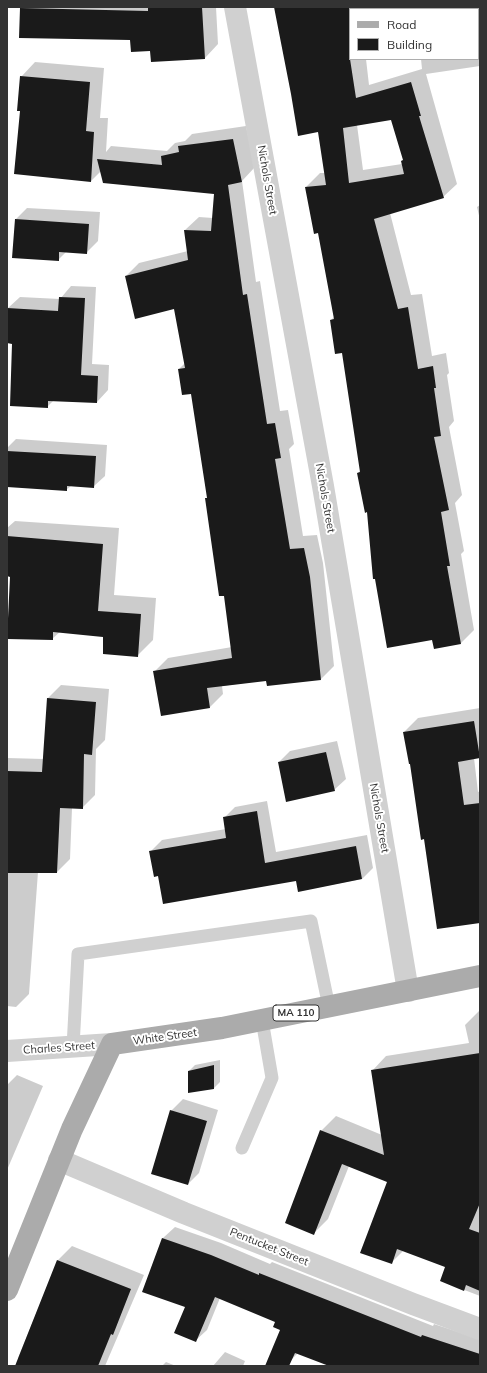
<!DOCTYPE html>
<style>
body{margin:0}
#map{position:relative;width:487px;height:1373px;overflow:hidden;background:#fff;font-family:Mulish,sans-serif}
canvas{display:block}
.frame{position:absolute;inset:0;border:8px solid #333;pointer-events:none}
.legend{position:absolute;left:349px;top:8px;width:130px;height:52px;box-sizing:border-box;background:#fff;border:1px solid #adadad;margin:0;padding:5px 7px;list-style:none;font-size:12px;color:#333}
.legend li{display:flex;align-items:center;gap:8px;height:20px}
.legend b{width:20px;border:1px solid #adadad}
</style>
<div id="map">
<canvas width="487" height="1373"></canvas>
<div class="frame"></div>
<ul class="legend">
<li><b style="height:5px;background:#ababab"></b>Road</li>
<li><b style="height:11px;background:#1a1a1a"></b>Building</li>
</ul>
</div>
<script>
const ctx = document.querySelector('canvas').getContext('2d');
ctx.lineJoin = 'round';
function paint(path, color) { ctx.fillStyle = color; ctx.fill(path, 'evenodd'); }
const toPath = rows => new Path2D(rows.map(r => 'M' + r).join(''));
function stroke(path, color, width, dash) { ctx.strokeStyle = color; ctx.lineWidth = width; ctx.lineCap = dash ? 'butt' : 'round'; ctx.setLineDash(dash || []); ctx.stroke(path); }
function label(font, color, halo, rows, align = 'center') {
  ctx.font = font + ' Mulish,sans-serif'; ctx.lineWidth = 4; ctx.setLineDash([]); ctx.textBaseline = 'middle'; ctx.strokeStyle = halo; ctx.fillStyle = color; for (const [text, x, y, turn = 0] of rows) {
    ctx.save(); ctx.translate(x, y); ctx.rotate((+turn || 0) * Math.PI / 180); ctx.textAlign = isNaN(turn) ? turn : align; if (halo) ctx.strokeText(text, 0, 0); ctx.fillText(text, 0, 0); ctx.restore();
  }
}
paint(toPath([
 [22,7,216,7,218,44,205,58,151,50,131,39,21,9],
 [275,7,360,7,360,9,350,9,350,59,366,59,369,85,422,69,421,59,478,59,478,22,480,21,480,66,426,74,457,184,443,197,390,213,411,295,422,294,432,356,446,353,449,373,447,375,454,421,449,427,462,495,455,503,464,551,461,554,474,630,460,644,433,639,358,473,361,470,343,352,331,320,334,317,319,232,306,187,320,173,325,173,319,131],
 [392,119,404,159,402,164,363,170,357,125],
 [35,62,104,68,100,118,108,118,106,152,111,146,167,151,175,143,185,141,192,134,246,126,255,167,242,181,256,282,260,281,280,411,288,410,294,444,289,449,303,536,317,535,323,563,334,666,321,679,267,680,222,686,223,694,210,707,162,715,155,671,168,658,232,647,225,595,206,499,208,497,192,393,179,369,185,363,175,308,126,276,139,263,188,251,185,230,199,217,213,218,215,193,101,171,91,181,22,110,21,77],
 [480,205,480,220,477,207],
 [27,208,100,212,98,241,87,252,67,251,58,260,16,219],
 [71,286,96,287,92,364,109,365,108,390,97,402,54,400,47,407,14,343,7,342,8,308,20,297,60,299],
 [16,439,107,445,105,476,93,487,71,486,66,490,7,486,7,448],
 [15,521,119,528,114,595,156,598,153,640,137,656,104,636,61,631,52,639,7,638,11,576,7,575,7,528],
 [61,685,109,689,105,740,96,749,95,795,82,808,72,808,70,859,57,872,38,872,29,994,16,1007,7,1006,7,758,44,759,48,698],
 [480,708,480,756,474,758,478,792,480,791,480,922,425,838,404,732,418,718],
 [337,741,346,779,334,790,279,762,290,751],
 [267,801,276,852,367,835,373,868,362,879,299,891,297,880,159,875,151,851,162,840,226,829,224,818,235,807],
 [479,1011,480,1011,480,1296,441,1281,446,1267,404,1250,391,1263,388,1181,349,1166,328,1219,314,1233,321,1131,336,1116,382,1135,372,1071,386,1056,469,1043,465,1025],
 [220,1060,220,1082,214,1088,189,1071,195,1065],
 [17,1075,43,1086,7,1170,7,1085],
 [183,1099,218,1110,199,1173,188,1184,171,1111],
 [175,1227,221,1243,270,1264,272,1262,433,1326,434,1324,480,1339,480,1366,332,1366,298,1353,291,1360,281,1329,277,1321,220,1298,207,1330,195,1341,186,1306,144,1291,163,1238],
 [72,1246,144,1275,105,1366,21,1366,18,1358,58,1260],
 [225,1352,245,1361,243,1366,213,1366],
 [166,1362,176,1366,162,1366]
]), '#0003');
paint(toPath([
 [148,7,202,7,205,59,151,62,150,51,131,52,130,40,19,38,20,8,148,11],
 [274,7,350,7,350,59,356,98,411,82,421,116,419,116,444,198,374,219,398,309,408,307,418,369,433,366,436,388,434,388,441,436,434,437,449,510,441,512,450,566,447,566,461,644,434,649,432,640,387,648,375,579,373,579,367,512,365,513,357,473,360,472,342,353,335,354,330,320,334,319,318,233,314,234,305,187,326,185,318,132,298,136,291,94],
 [391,120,403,160,401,161,404,174,349,183,343,128],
 [20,76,90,82,86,131,94,132,91,182,14,174,20,111,17,111],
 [233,139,242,182,228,185,243,295,247,294,267,424,275,423,281,458,275,459,290,549,304,548,310,577,321,680,267,686,266,681,207,688,210,708,161,716,153,671,232,658,224,596,219,596,205,498,207,498,191,394,182,395,178,369,185,368,174,309,135,319,125,276,188,260,184,230,211,231,214,194,103,183,97,159,162,165,161,156,179,152,178,146],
 [15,219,89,224,87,254,59,252,59,261,12,258],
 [59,297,85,298,81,375,98,376,97,403,48,401,48,408,10,406,12,344,7,343,7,308,58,311],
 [7,451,96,456,94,488,67,486,67,491,7,487],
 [7,536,103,544,98,611,141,614,138,657,103,654,103,637,53,632,53,640,7,639,10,577,7,576],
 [47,698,96,702,92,755,84,754,83,809,60,808,57,873,7,873,7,771,42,772],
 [474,721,480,758,458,762,464,805,480,803,480,923,437,929,424,839,421,840,410,764,409,764,403,732],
 [326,752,335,791,286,802,278,762],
 [257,811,265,863,356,846,362,879,298,892,296,881,163,904,158,876,154,877,149,851,226,838,223,817],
 [480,1053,480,1203,469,1229,480,1233,480,1291,466,1285,464,1291,440,1281,445,1267,397,1249,392,1264,360,1253,387,1182,342,1164,314,1235,285,1223,320,1130,384,1155,371,1070],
 [214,1065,214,1089,188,1093,188,1071],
 [170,1110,207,1121,188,1185,151,1174],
 [162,1238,211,1255,259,1275,259,1273,421,1337,422,1335,480,1354,480,1366,329,1366,295,1353,289,1366,265,1366,280,1330,273,1327,275,1322,215,1297,196,1342,174,1333,185,1307,142,1292],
 [57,1260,131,1289,113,1335,111,1334,98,1366,15,1366]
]), '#1a1a1a');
stroke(toPath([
 [73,1047,78,954,311,921,329,1007],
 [242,1148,272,1078,262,1020]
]), '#d0d0d0', 13);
stroke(toPath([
 [235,7,323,486,408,991],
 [7,1051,112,1044],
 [59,1160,184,1213,413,1304,480,1329]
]), '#d0d0d0', 22);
stroke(toPath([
 [7,1290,72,1129,112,1044,222,1028,480,976]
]), '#ababab', 22);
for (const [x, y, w] of [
 [296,1013,46]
]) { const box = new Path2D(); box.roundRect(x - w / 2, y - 8, w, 16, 3); ctx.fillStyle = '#fff'; ctx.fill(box); stroke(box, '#333', 1); }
label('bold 10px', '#333', null, [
 ["MA 110",296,1013]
]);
label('11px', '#333', '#fff', [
 ["Nichols Street",267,180,80],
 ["Nichols Street",325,498,80],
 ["Nichols Street",379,818,80],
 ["White Street",165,1037,-8],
 ["Charles Street",59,1048,-4],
 ["Pentucket Street",269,1247,22]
]);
</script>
